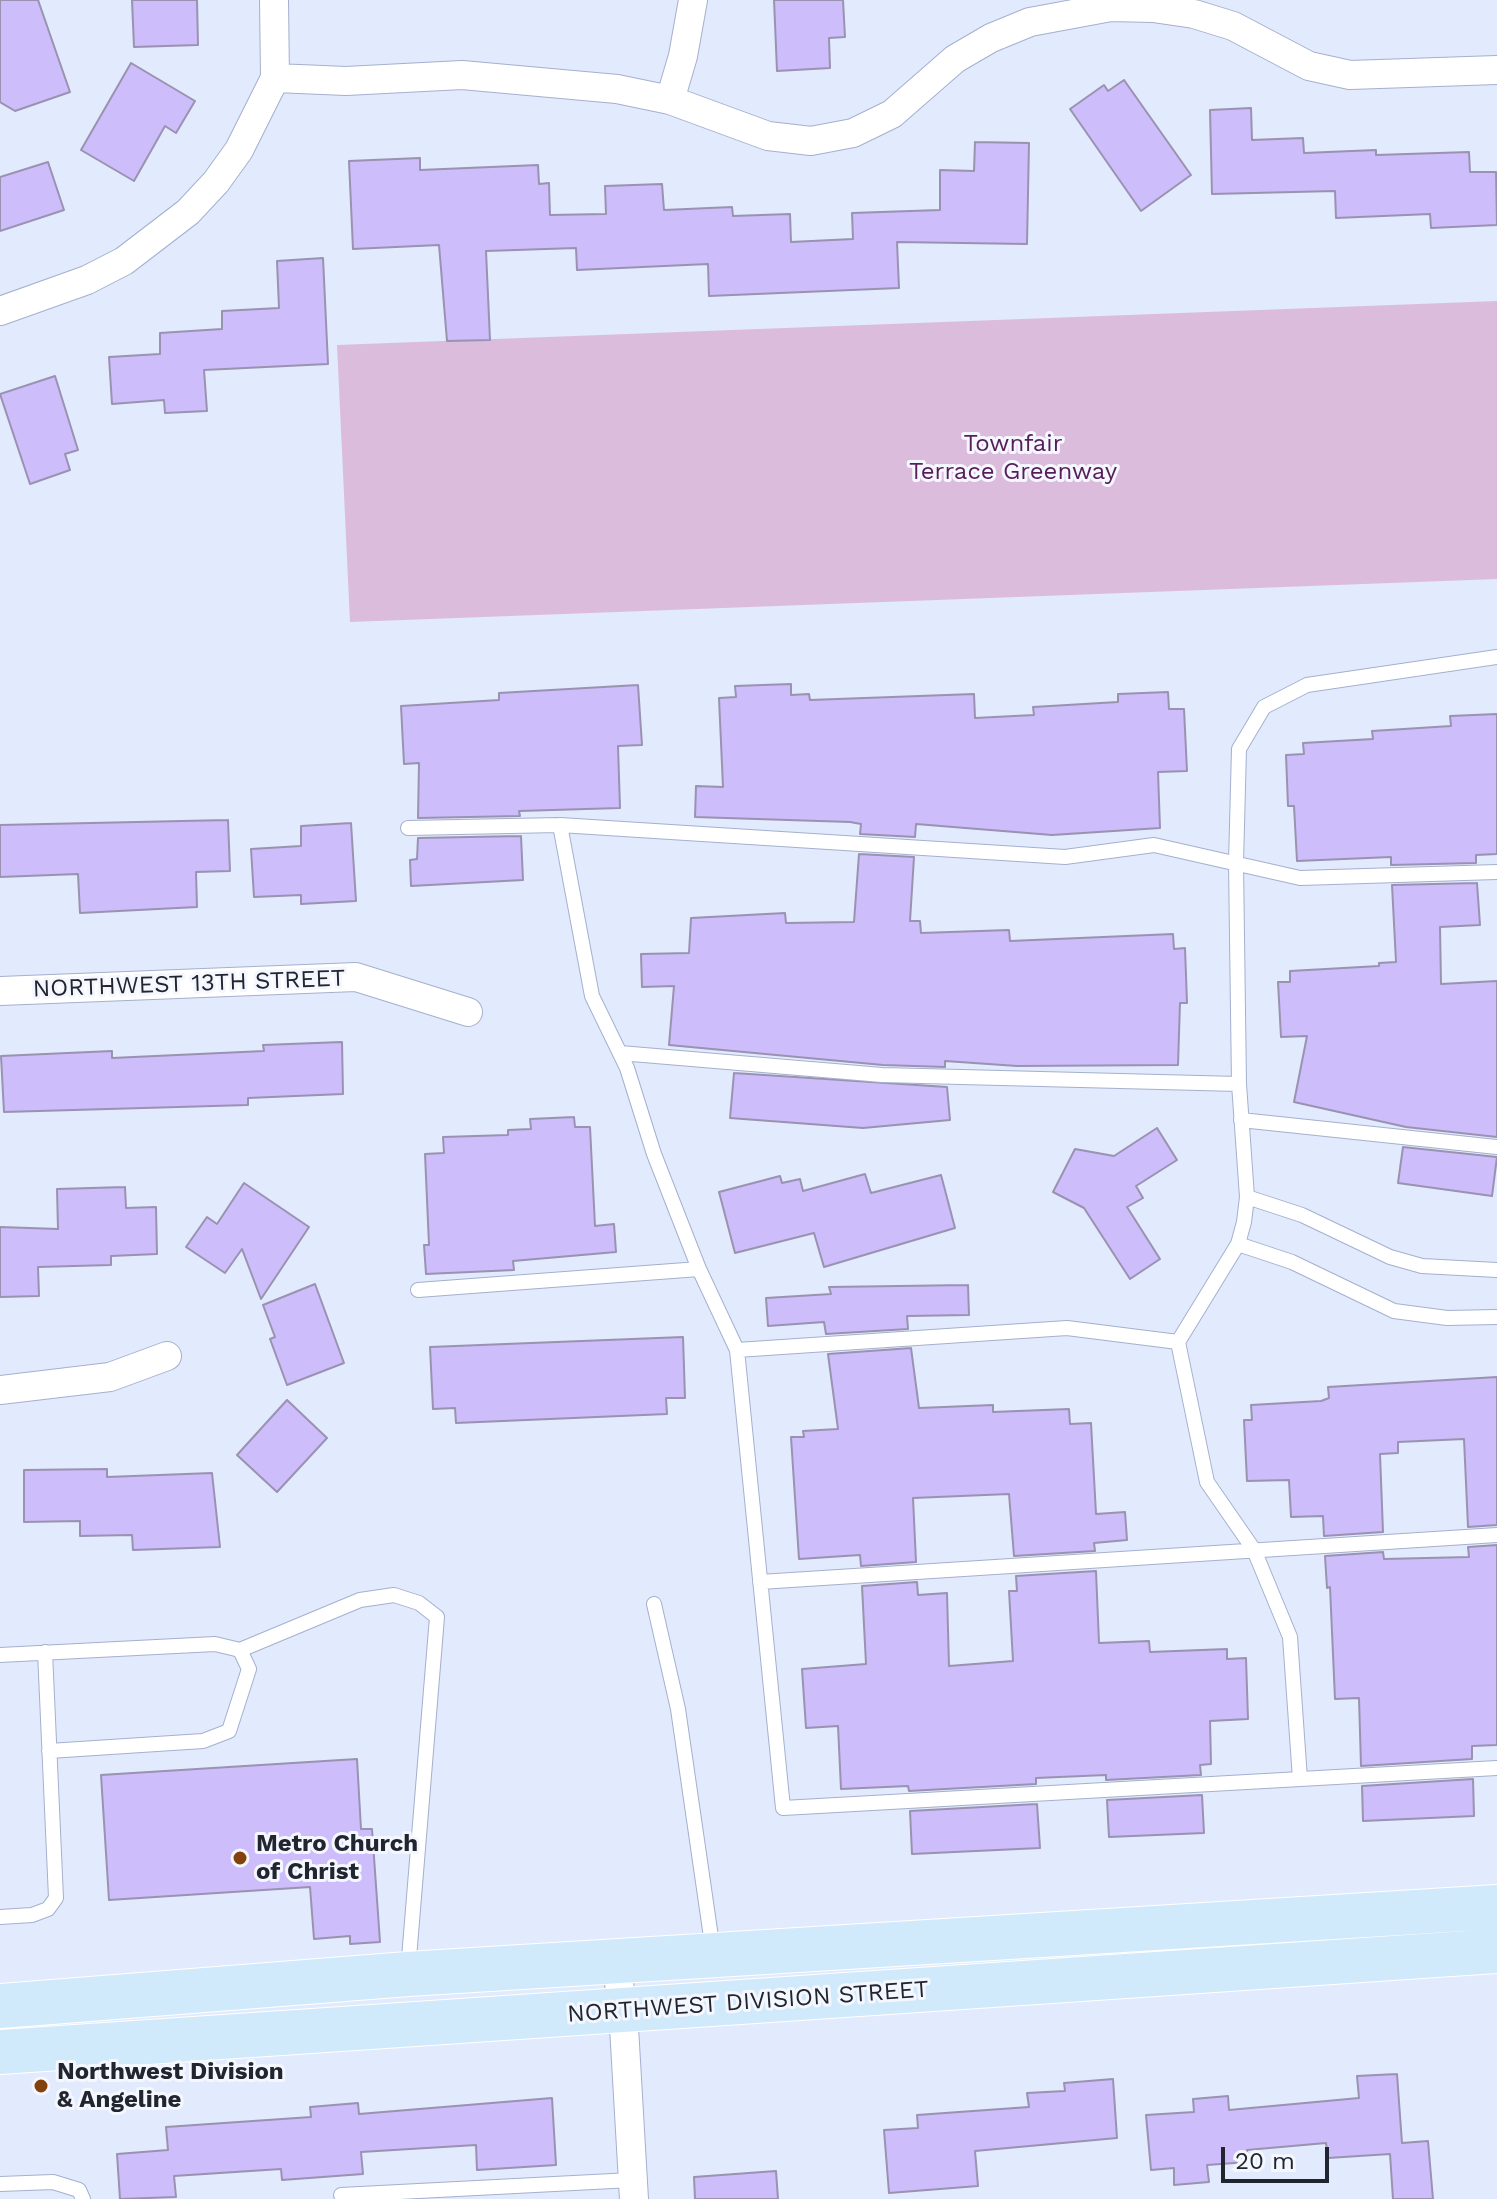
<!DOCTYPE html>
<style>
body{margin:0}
#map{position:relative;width:1497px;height:2199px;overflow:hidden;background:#e2eafd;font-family:"Work Sans",sans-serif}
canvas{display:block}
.scale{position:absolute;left:1221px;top:2147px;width:108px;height:36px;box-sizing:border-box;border:4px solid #202530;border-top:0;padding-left:10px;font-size:24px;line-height:28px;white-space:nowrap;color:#202530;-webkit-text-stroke:6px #f5f7fe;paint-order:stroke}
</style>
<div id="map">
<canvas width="1497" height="2199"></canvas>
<div class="scale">20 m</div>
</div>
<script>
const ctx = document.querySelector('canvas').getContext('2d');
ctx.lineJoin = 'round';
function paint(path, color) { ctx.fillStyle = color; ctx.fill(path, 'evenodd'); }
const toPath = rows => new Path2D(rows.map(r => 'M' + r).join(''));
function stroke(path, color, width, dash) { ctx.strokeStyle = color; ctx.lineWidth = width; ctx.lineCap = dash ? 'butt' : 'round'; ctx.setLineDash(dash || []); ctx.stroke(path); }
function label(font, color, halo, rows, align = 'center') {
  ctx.font = font + ' "Work Sans",sans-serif'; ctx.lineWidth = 6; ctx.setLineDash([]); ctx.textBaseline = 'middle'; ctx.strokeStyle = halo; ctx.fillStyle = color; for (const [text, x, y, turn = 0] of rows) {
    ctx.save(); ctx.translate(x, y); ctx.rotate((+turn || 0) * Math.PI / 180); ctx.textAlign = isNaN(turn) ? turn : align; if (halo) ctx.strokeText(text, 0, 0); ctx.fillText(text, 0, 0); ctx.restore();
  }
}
paint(toPath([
 [1497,301,1497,579,350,622,337,345]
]), '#dcbcdc');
const building = toPath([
 [0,0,38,0,70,92,15,111,0,102,0,0],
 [132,0,197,0,198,45,134,47,132,0],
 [774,0,843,0,845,37,829,38,830,68,777,71,774,0],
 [131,63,195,101,176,133,165,126,134,181,81,150,131,63],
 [1124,80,1191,175,1141,211,1070,109,1104,85,1108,91,1124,80],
 [1251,108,1252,140,1303,138,1304,153,1376,150,1376,155,1469,152,1470,172,1496,172,1497,225,1431,228,1430,214,1336,218,1335,191,1212,194,1210,110,1251,108],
 [975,142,1029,143,1027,244,897,242,899,288,709,296,708,264,577,270,576,248,486,251,490,340,447,341,439,245,353,249,349,161,420,158,420,170,538,165,539,184,549,183,550,215,606,214,605,186,662,184,664,210,732,207,733,216,790,214,791,242,853,239,852,213,940,210,940,170,974,171,975,142],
 [48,162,64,210,0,231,0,177,48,162],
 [323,258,328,364,204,370,207,411,165,413,164,400,112,404,109,357,160,354,160,333,222,329,222,311,279,308,277,261,323,258],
 [55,376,78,450,65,454,70,470,30,484,0,394,55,376],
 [791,684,791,695,809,694,810,700,974,694,975,718,1034,715,1033,707,1118,702,1118,694,1168,692,1169,709,1184,709,1187,771,1158,772,1160,828,1052,835,916,824,915,837,860,834,861,824,850,822,695,817,696,786,723,787,719,698,736,697,735,686,791,684],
 [638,685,642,745,618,746,620,808,519,811,520,816,418,818,419,763,404,764,401,706,499,700,499,693,638,685],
 [1497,714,1497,854,1476,855,1476,863,1391,865,1391,857,1297,861,1294,806,1288,806,1286,755,1304,754,1303,743,1373,739,1372,731,1451,726,1450,716,1497,714],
 [228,820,230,871,196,872,197,907,80,913,78,874,0,877,0,825,228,820],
 [351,823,356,901,301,904,301,895,254,897,251,849,301,846,301,826,351,823],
 [521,836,523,880,411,886,410,860,417,859,418,838,521,836],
 [859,854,914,857,910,921,920,921,921,933,1009,930,1010,941,1173,934,1174,949,1185,948,1187,1003,1180,1003,1178,1065,1017,1066,945,1061,945,1067,883,1065,669,1045,674,986,642,987,641,954,689,953,691,918,785,913,786,923,854,922,859,854],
 [1477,883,1480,925,1440,927,1441,984,1497,981,1497,1137,1406,1127,1294,1102,1307,1036,1281,1037,1278,982,1290,982,1290,971,1379,966,1379,963,1396,962,1392,885,1477,883],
 [342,1042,343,1094,248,1098,248,1105,4,1112,1,1056,112,1051,112,1058,264,1051,263,1045,342,1042],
 [734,1073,947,1087,950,1120,863,1128,730,1118,734,1073],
 [574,1117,575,1127,590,1127,595,1226,614,1224,616,1252,513,1261,514,1270,426,1274,424,1245,429,1245,425,1154,444,1153,443,1137,508,1135,508,1130,531,1129,530,1119,574,1117],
 [1157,1128,1177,1160,1136,1186,1143,1198,1127,1207,1160,1259,1130,1279,1084,1208,1053,1192,1075,1149,1114,1156,1157,1128],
 [1403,1147,1497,1157,1492,1196,1398,1183,1403,1147],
 [865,1174,871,1193,941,1175,955,1228,824,1267,814,1233,735,1253,719,1192,780,1176,782,1183,800,1179,803,1191,865,1174],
 [244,1183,309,1227,261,1299,242,1249,225,1273,186,1247,207,1217,217,1224,244,1183],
 [125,1187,126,1208,156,1207,157,1254,111,1256,111,1265,38,1267,39,1296,0,1297,0,1227,58,1229,57,1189,125,1187],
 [315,1284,344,1363,287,1385,270,1339,275,1337,263,1305,315,1284],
 [968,1285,969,1315,907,1316,908,1329,826,1334,824,1322,768,1326,766,1298,831,1294,829,1287,968,1285],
 [683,1337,685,1398,666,1398,667,1414,456,1423,455,1408,433,1409,430,1347,683,1337],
 [911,1348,919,1408,993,1405,993,1412,1069,1409,1070,1424,1091,1423,1096,1514,1125,1512,1127,1540,1094,1543,1095,1551,1014,1556,1009,1494,913,1498,916,1562,861,1566,860,1555,799,1559,791,1437,804,1437,803,1431,838,1429,828,1354,911,1348],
 [1497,1377,1497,1525,1468,1527,1464,1439,1398,1442,1398,1453,1380,1454,1383,1532,1324,1536,1323,1516,1291,1517,1289,1480,1247,1481,1244,1420,1252,1420,1251,1405,1321,1401,1329,1398,1328,1387,1497,1377],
 [287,1400,327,1438,277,1492,237,1455,287,1400],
 [107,1469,107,1477,212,1473,220,1547,133,1550,132,1535,80,1536,80,1521,24,1522,24,1470,107,1469],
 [1497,1545,1497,1745,1472,1746,1472,1759,1361,1766,1359,1698,1335,1699,1330,1587,1327,1588,1325,1556,1383,1552,1384,1559,1469,1557,1468,1547,1497,1545],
 [1096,1571,1099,1643,1149,1641,1150,1652,1227,1649,1227,1659,1246,1658,1248,1719,1210,1721,1211,1764,1200,1765,1201,1775,1106,1780,1106,1775,1036,1778,1036,1784,909,1791,908,1786,841,1789,838,1726,806,1728,802,1669,866,1664,862,1586,917,1582,918,1595,947,1593,949,1666,1013,1661,1009,1591,1017,1591,1016,1576,1096,1571],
 [357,1759,361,1829,372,1829,380,1942,350,1944,350,1936,314,1939,310,1887,109,1900,101,1775,357,1759],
 [1473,1779,1474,1816,1363,1821,1362,1786,1473,1779],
 [1202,1795,1204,1833,1109,1837,1107,1800,1202,1795],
 [1037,1804,1040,1848,912,1854,910,1811,1037,1804],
 [1397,2074,1402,2143,1428,2141,1433,2199,1393,2199,1390,2154,1328,2158,1326,2143,1247,2150,1248,2162,1207,2165,1209,2182,1174,2185,1174,2168,1151,2170,1146,2115,1194,2112,1193,2099,1228,2096,1229,2110,1359,2098,1357,2076,1397,2074],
 [1113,2079,1117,2138,975,2151,978,2186,889,2193,884,2130,918,2128,917,2115,1029,2107,1027,2093,1065,2091,1064,2083,1113,2079],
 [552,2098,556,2165,477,2170,476,2145,361,2152,363,2174,282,2180,281,2169,174,2176,176,2197,120,2199,117,2154,168,2150,166,2127,311,2117,310,2107,358,2103,359,2114,552,2098],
 [776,2171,778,2199,695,2199,694,2177,776,2171]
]);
paint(building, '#cdbdfb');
stroke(building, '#9a92b1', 2);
const lane = toPath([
 [560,825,592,996,627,1068,654,1154,699,1269,737,1350,783,1808,1497,1768],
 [408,828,560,825,1065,857,1154,845,1300,878,1497,872],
 [620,1053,882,1075,1239,1084],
 [1241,1120,1497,1147],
 [1247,1197,1302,1215,1390,1257,1422,1266,1497,1270],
 [1238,1244,1292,1262,1394,1311,1447,1318,1497,1317],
 [418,1290,699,1269],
 [737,1350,1067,1328,1178,1342],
 [760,1582,1497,1535],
 [654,1604,678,1709,713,1951],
 [240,1650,360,1600,394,1595,419,1603,437,1617,408,1970],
 [0,1655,215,1644,240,1650,249,1669,229,1731,203,1741,49,1751],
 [1300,1779,1290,1637,1254,1550,1207,1482,1178,1342,1238,1244,1244,1222,1247,1197,1239,1084,1236,863,1239,749,1264,707,1307,685,1497,657],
 [0,1917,32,1915,48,1909,56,1898,45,1652],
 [0,2184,53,2182,79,2190,83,2199],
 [341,2195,632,2180]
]);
const street = toPath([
 [275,78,346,81,462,75,617,89,670,100,768,136,811,141,853,133,892,114,955,59,991,38,1030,22,1111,7,1153,8,1194,14,1233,26,1309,66,1350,75,1497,70],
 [670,100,683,56,693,0],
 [0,311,87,280,124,261,188,212,216,182,239,150,275,78,274,0],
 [0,991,356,977,468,1012],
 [0,1390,110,1377,167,1356],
 [616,1963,623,2010,634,2199]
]);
const primary = toPath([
 [0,2006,408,1974,1497,1907],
 [0,2052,1497,1951]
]);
stroke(lane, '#a4b0ce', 16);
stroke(street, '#a4b0ce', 30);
stroke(primary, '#fff', 46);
stroke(lane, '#fff', 14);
stroke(street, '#fff', 28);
stroke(primary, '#d1eafb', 44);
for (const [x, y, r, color] of [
 [240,1858,8,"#83420d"],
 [41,2086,8,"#83420d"]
]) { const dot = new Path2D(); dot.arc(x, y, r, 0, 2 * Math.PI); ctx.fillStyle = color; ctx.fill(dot); stroke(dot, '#f5f7fe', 3); }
label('24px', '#561d59', '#f5f7fe', [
 ["Townfair",1013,444],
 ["Terrace Greenway",1013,472]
]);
label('24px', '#202530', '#f5f7fe', [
 ["NORTHWEST 13TH STREET",189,984,-2],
 ["NORTHWEST DIVISION STREET",748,2002,-4]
]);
label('bold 24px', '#202530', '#f5f7fe', [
 ["Metro Church",256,1844],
 ["of Christ",256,1872],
 ["Northwest Division",57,2072],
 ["& Angeline",57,2100]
], 'left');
</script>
